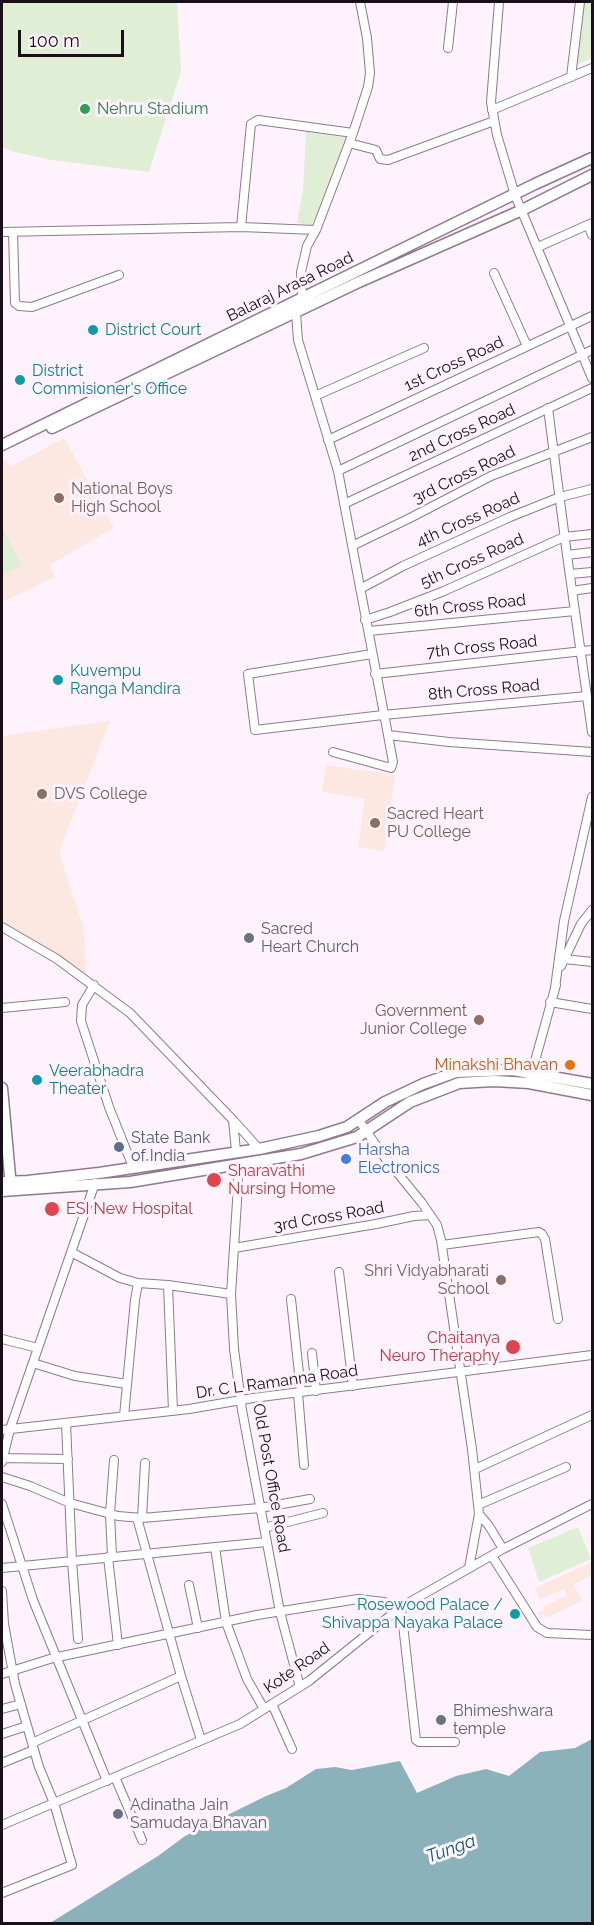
<!DOCTYPE html>
<style>
body{margin:0}
#map{position:relative;width:594px;height:1925px;overflow:hidden;background:#fef3fd;font-family:Raleway,sans-serif}
canvas{display:block}
.frame{position:absolute;inset:0;border:3px solid #180f18;pointer-events:none}
.scale{position:absolute;left:18px;top:30px;width:106px;height:27px;box-sizing:border-box;border:3px solid #180f18;border-top:0;padding-left:8px;font-size:18px;line-height:21px;white-space:nowrap;color:#180f18;-webkit-text-stroke:4px #fef3fd;paint-order:stroke}
</style>
<div id="map">
<canvas width="594" height="1925"></canvas>
<div class="frame"></div>
<div class="scale">100 m</div>
</div>
<script>
const ctx = document.querySelector('canvas').getContext('2d');
ctx.lineJoin = 'round';
function paint(path, color) { ctx.fillStyle = color; ctx.fill(path, 'evenodd'); }
const toPath = rows => new Path2D(rows.map(r => 'M' + r).join(''));
function stroke(path, color, width, dash) { ctx.strokeStyle = color; ctx.lineWidth = width; ctx.lineCap = dash ? 'butt' : 'round'; ctx.setLineDash(dash || []); ctx.stroke(path); }
function label(font, color, halo, rows, align = 'center') {
  ctx.font = font + ' Raleway,sans-serif'; ctx.lineWidth = 6; ctx.setLineDash([]); ctx.textBaseline = 'middle'; ctx.strokeStyle = halo; ctx.fillStyle = color; for (const [text, x, y, turn = 0] of rows) {
    ctx.save(); ctx.translate(x, y); ctx.rotate((+turn || 0) * Math.PI / 180); ctx.textAlign = isNaN(turn) ? turn : align; if (halo) ctx.strokeText(text, 0, 0); ctx.fillText(text, 0, 0); ctx.restore();
  }
}
paint(toPath([
 [64,438,114,528,50,565,55,577,2,602,2,462,6,459,10,467],
 [110,721,59,852,84,929,86,976,2,926,2,736],
 [326,765,395,775,384,851,358,847,365,799,322,792],
 [592,1562,592,1575,574,1584,582,1601,546,1618,544,1614,539,1616,538,1613,544,1610,543,1607,567,1595,564,1589,540,1599,535,1588]
]), '#fce8e0');
paint(toPath([
 [2,2,177,2,181,71,149,172,51,160,15,152,2,147],
 [581,2,592,2,592,58,574,66],
 [306,132,349,138,312,225,297,223,303,190],
 [4,530,22,566,2,575,2,531],
 [578,1527,591,1559,539,1582,528,1548]
]), '#e0eed6');
paint(toPath([
 [592,1739,592,1923,50,1923,158,1856,185,1836,266,1796,286,1788,316,1769,335,1767,352,1770,400,1761,417,1793,456,1776,486,1769,509,1776,540,1752,575,1748]
]), '#8bb2ba');
const minor = toPath([
 [499,2,491,102,497,135,515,195,592,378],
 [448,48,453,2],
 [571,77,580,2],
 [492,110,592,68],
 [353,133,368,87,370,73,367,38,360,2],
 [349,143,376,150,380,159,388,160,494,121],
 [588,225,592,235],
 [241,227,251,124,258,120,353,133,316,230],
 [2,232,241,227,316,230,307,246,301,272,302,297,296,313,298,340,338,471,388,735,449,742,592,752],
 [13,232,15,303,19,306,32,307,119,275],
 [538,247,592,223],
 [494,273,527,346],
 [315,396,424,348],
 [548,408,567,555,592,732],
 [328,440,592,316],
 [338,471,592,350],
 [344,504,592,388],
 [352,546,408,519,491,476,592,437],
 [567,555,592,552],
 [570,574,592,572],
 [360,589,403,566,510,517,560,497,592,489],
 [572,591,592,588],
 [365,620,390,612,444,591,564,537,592,534],
 [369,631,575,611],
 [372,654,248,674,255,730,383,715,587,696],
 [375,674,592,650],
 [333,752,391,768,393,762,388,735],
 [2,927,57,959,130,1013,233,1120,236,1151],
 [564,959,592,962],
 [561,966,581,924,592,910],
 [94,985,82,1005,81,1021,109,1107,133,1167],
 [555,988,564,921,592,797],
 [550,1002,592,1009],
 [2,1008,65,1002],
 [530,1079,556,985],
 [358,1119,382,1154,422,1203,437,1225,441,1240,472,1449,479,1514,469,1568],
 [234,1121,259,1149],
 [237,1164,238,1186,231,1294,234,1349,242,1410,280,1612,300,1687],
 [442,1245,539,1232,542,1234,545,1239,558,1319],
 [234,1248,376,1224,414,1216,430,1215],
 [71,1252,120,1278,138,1283,168,1285,231,1294],
 [339,1272,353,1386],
 [168,1285,173,1411],
 [291,1299,301,1392],
 [2,1339,38,1348],
 [312,1353,316,1391],
 [33,1363,75,1376,127,1384],
 [298,1393,304,1465],
 [124,1416,135,1300,138,1283],
 [66,1423,72,1561,78,1639],
 [2,1430,189,1409,253,1398,592,1355],
 [2,1458,68,1459],
 [2,1462,10,1429,95,1183],
 [475,1469,592,1415],
 [2,1477,30,1486,70,1503,118,1516,142,1518,260,1508,310,1499],
 [2,1504,33,1600,107,1781],
 [478,1505,566,1467],
 [479,1514,489,1526,503,1549],
 [137,1518,181,1676,201,1740],
 [142,1518,145,1463],
 [264,1528,323,1513],
 [215,1547,226,1622,247,1679,264,1709],
 [112,1556,110,1514,114,1460],
 [492,1556,537,1627,547,1633,592,1635],
 [108,1557,118,1645],
 [2,1568,267,1542],
 [189,1585,198,1628],
 [2,1591,4,1624,15,1684,39,1767,54,1803,72,1865,2,1893],
 [2,1674,53,1658,257,1615,358,1599,384,1602,401,1607,416,1740,419,1742,455,1742],
 [272,1704,292,1749],
 [2,1709,21,1704],
 [2,1734,27,1726],
 [32,1743,181,1676],
 [2,1763,34,1750],
 [115,1777,142,1840],
 [2,1825,240,1724,309,1681,401,1607,503,1549,592,1504]
]);
const major = toPath([
 [52,428,359,282,522,210,592,175],
 [2,445,535,184,592,158],
 [2,1088,11,1187],
 [2,1182,28,1181,99,1173,259,1149,319,1136,347,1127,385,1102,423,1084,456,1072,513,1070,592,1084],
 [2,1191,130,1182,301,1154,357,1137,410,1102,459,1083,494,1081,529,1083,592,1095]
]);
stroke(minor, '#91788f', 10);
stroke(major, '#91788f', 13);
stroke(minor, '#fff', 8);
stroke(major, '#fff', 10);
for (const [x, y, r, color] of [
 [85,109,6,"#2e9e5b"],
 [93,330,6,"#0f9aa8"],
 [20,380,6,"#0f9aa8"],
 [59,498,6,"#8d6e63"],
 [58,680,6,"#0f9aa8"],
 [42,794,6,"#8d6e63"],
 [375,823,6,"#8d6e63"],
 [249,938,6,"#6b7280"],
 [479,1020,6,"#8d6e63"],
 [570,1065,6,"#e8710a"],
 [37,1080,6,"#0f9aa8"],
 [119,1147,6,"#5c6f8a"],
 [346,1159,6,"#3f7fe0"],
 [214,1180,8,"#e0444e"],
 [52,1209,8,"#e0444e"],
 [501,1280,6,"#8d6e63"],
 [513,1347,8,"#e0444e"],
 [515,1614,6,"#0f9aa8"],
 [441,1720,6,"#6b7280"],
 [118,1814,6,"#6b7280"]
]) { const dot = new Path2D(); dot.arc(x, y, r, 0, 2 * Math.PI); ctx.fillStyle = color; ctx.fill(dot); stroke(dot, '#fef3fd', 2); }
label('16px', '#27864d', '#fef3fd', [
 ["Nehru Stadium",97,109]
], 'left');
label('16px', '#180f18', '#fef3fd', [
 ["Balaraj Arasa Road",290,287,-26],
 ["1st Cross Road",454,364,-25],
 ["2nd Cross Road",462,433,-25],
 ["3rd Cross Road",464,475,-26],
 ["4th Cross Road",468,520,-24],
 ["5th Cross Road",472,561,-24],
 ["6th Cross Road",470,606,-6],
 ["7th Cross Road",482,647,-6],
 ["8th Cross Road",484,690,-5],
 ["3rd Cross Road",329,1217,-10],
 ["Dr. C L Ramanna Road",277,1382,-8],
 ["Old Post Office Road",271,1478,80],
 ["Kote Road",297,1668,-35]
]);
label('16px', '#0d838f', '#fef3fd', [
 ["District Court",105,330],
 ["District",32,371],
 ["Commisioner's Office",32,389],
 ["Kuvempu",70,671],
 ["Ranga Mandira",70,689],
 ["Veerabhadra",49,1071],
 ["Theater",49,1089],
 ["Rosewood Palace /",503,1605,"right"],
 ["Shivappa Nayaka Palace",503,1623,"right"]
], 'left');
label('16px', '#785e54', '#fef3fd', [
 ["National Boys",71,489],
 ["High School",71,507],
 ["DVS College",54,794],
 ["Sacred Heart",387,814],
 ["PU College",387,832],
 ["Government",467,1011,"right"],
 ["Junior College",467,1029,"right"],
 ["Shri Vidyabharati",489,1271,"right"],
 ["School",489,1289,"right"]
], 'left');
label('16px', '#5b616d', '#fef3fd', [
 ["Sacred",261,929],
 ["Heart Church",261,947],
 ["Bhimeshwara",453,1711],
 ["temple",453,1729],
 ["Adinatha Jain",130,1805],
 ["Samudaya Bhavan",130,1823]
], 'left');
label('16px', '#c56008', '#fef3fd', [
 ["Minakshi Bhavan",558,1065]
], 'right');
label('16px', '#4e5e75', '#fef3fd', [
 ["State Bank",131,1138],
 ["of India",131,1156]
], 'left');
label('16px', '#366cbe', '#fef3fd', [
 ["Harsha",358,1150],
 ["Electronics",358,1168]
], 'left');
label('16px', '#be3a42', '#fef3fd', [
 ["Sharavathi",228,1171],
 ["Nursing Home",228,1189],
 ["ESI New Hospital",66,1209],
 ["Chaitanya",500,1338,"right"],
 ["Neuro Theraphy",500,1356,"right"]
], 'left');
label('italic 18px', '#0c5e6a', '#fef3fd', [
 ["Tunga",451,1849,-20]
]);
</script>
